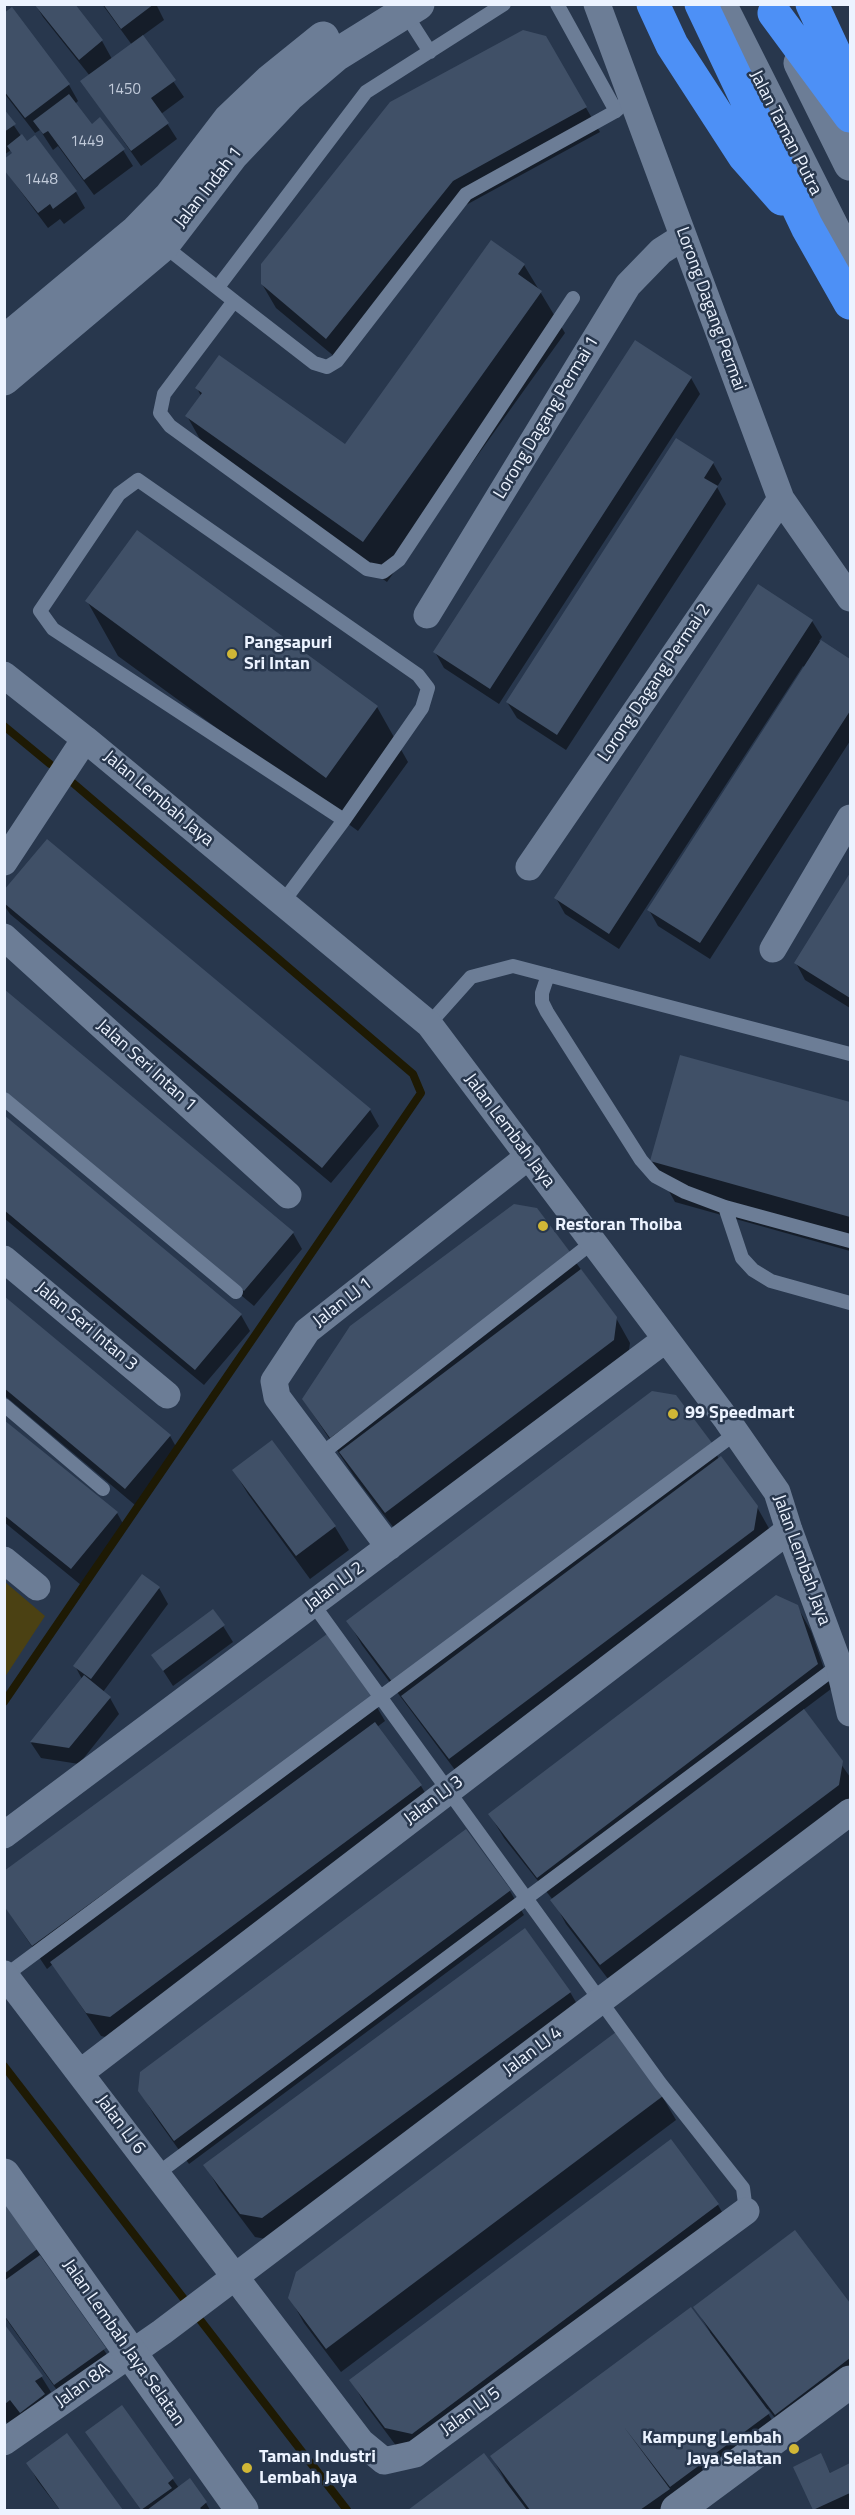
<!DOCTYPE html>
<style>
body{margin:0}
#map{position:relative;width:855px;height:2515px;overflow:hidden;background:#28374d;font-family:"Titillium Web",sans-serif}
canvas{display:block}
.frame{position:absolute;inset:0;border:6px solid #ecf3ff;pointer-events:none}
</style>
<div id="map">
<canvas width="855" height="2515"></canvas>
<div class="frame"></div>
</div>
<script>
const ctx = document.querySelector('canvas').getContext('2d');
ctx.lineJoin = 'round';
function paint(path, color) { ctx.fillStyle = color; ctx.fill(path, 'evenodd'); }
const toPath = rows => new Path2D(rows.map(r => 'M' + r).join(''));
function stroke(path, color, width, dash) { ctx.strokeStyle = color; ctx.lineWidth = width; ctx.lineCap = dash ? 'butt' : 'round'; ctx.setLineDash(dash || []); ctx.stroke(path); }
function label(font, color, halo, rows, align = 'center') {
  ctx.font = font + ' "Titillium Web",sans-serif'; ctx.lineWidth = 5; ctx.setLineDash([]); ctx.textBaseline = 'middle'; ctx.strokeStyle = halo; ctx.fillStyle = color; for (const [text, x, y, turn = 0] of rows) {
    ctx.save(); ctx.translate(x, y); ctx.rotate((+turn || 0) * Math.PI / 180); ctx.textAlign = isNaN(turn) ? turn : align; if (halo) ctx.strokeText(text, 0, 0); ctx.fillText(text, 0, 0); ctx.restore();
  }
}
paint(toPath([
 [5,1582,45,1616,5,1677,5,1581]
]), '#4b4113');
paint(toPath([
 [35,4,102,41,112,59,132,45,102,4,156,4,164,20,142,36,184,97,161,114,177,139,141,166,82,82,90,76,43,17],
 [12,9,69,85,78,101,75,104,92,126,123,150,133,166,94,195,58,146,53,150,40,130,35,133,4,93,4,15],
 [545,37,600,132,466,205,341,362,276,308,262,284],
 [4,111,21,136,76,192,85,208,64,224,60,219,48,228,4,169,13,154,11,150,4,155],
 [524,265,565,333,387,582,210,457,187,416,201,396,197,388,346,446],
 [691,378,700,394,499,704,444,668,435,652],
 [713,463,722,479,717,487,726,504,566,750,517,718,507,702],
 [87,601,377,707,408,762,358,831,118,656],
 [812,621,822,637,819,641,850,661,850,741,710,959,658,926,649,910,805,668,803,666,619,949,565,914,556,898],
 [850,875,850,1008,805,980,796,963],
 [4,893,370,1110,379,1126,331,1183,10,914,4,905],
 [4,991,293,1233,302,1249,254,1306,4,1098],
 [681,1057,850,1104,850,1251,675,1202,652,1161],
 [4,1117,241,1315,250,1331,204,1385,4,1218],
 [572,1257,616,1318,630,1343,627,1364,400,1536,354,1476,303,1399],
 [4,1298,170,1436,179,1452,135,1505,4,1395],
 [4,1422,117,1513,126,1529,81,1585,4,1522],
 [711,1444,719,1459,757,1507,771,1532,464,1782,362,1645,348,1621],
 [234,1471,335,1527,349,1550,310,1579,248,1494],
 [159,1588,168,1604,103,1692,110,1698,119,1714,79,1764,41,1758,31,1743,82,1679,75,1666],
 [797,1606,811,1631,831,1689,803,1710,850,1777,850,1810,615,1988,566,1924,553,1900,504,1838,490,1815],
 [223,1626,233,1642,173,1686,153,1655],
 [371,1697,385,1721,377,1727,421,1786,435,1809,124,2041,101,2036,53,1964,47,1969,4,1905],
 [466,1832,510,1891,524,1915,189,2164,154,2115,140,2091],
 [570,1992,584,2016,276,2241,255,2237,219,2189,205,2165],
 [662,2096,676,2120,341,2372,304,2323,290,2298],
 [670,2141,718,2205,732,2229,400,2451,365,2404,351,2380],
 [4,2201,114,2365,64,2400,4,2316],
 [795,2232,850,2305,850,2392,790,2438,768,2409,766,2410,782,2437,681,2510,410,2510,484,2455,504,2482,505,2480,492,2457,710,2332,695,2307],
 [4,2328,41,2376,51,2392,44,2397,53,2411,8,2424,4,2419],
 [121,2407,179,2488,206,2503,210,2510,141,2510,87,2433],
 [66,2435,121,2510,60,2510,37,2480,28,2463],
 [820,2455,831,2474,850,2465,850,2510,815,2510,795,2467]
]), '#0007');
stroke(toPath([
 [4,726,50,764],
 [4,1702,421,1093,413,1074,73,783],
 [4,2066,347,2510]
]), '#1e1a04', 8);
paint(toPath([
 [34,4,75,4,103,40,79,60],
 [103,4,154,4,121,29],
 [12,7,70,84,25,118,4,91,4,13],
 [523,30,546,36,587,107,453,181,326,339,261,284,261,264,390,102],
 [143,35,176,80,151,98,169,123,131,151,80,81],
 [69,94,92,124,100,117,125,149,84,180,48,131,43,134,33,121],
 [4,109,16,124,4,132],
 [22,134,27,141,35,135,77,191,53,209,50,204,38,213,4,170,4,159,12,153,7,146],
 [491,240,525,264,518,274,542,291,363,542,185,416,202,393,195,388,219,355,345,444],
 [635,340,692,377,490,689,433,652],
 [676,438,714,462,704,478,718,486,557,735,506,702],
 [137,530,378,706,326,778,85,601],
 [758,584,813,620,609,934,554,898],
 [821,640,850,659,850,711,700,943,647,910],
 [47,839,371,1109,322,1168,4,903,4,890],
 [850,873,850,998,794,963],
 [4,989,294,1232,244,1291,4,1091],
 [680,1055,850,1102,850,1217,650,1161],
 [4,1115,242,1314,195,1370,4,1210],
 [514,1204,537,1208,573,1256,330,1438,302,1399,350,1326],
 [581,1269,617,1317,614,1340,385,1513,339,1452],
 [4,1296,171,1435,125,1489,4,1388],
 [652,1391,676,1395,712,1443,393,1683,346,1621],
 [4,1420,118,1512,71,1569,4,1515],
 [272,1440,336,1526,296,1556,232,1470],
 [721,1456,758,1506,754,1530,449,1759,401,1696],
 [142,1574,160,1587,91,1679,73,1666],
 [776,1595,798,1605,818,1664,537,1878,488,1814],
 [213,1609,225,1625,163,1671,151,1655],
 [327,1634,373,1697,32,1946,4,1906,4,1871],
 [84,1675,111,1697,69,1748,30,1742],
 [804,1709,843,1761,839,1785,600,1965,550,1900],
 [375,1722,422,1785,110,2017,86,2013,50,1962],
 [466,1829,511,1890,174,2141,138,2091,140,2072],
 [525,1928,571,1992,262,2218,240,2214,203,2165],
 [616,2032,663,2096,326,2349,288,2298,296,2272],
 [671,2139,719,2204,412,2434,385,2428,349,2380],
 [4,2199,40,2247,4,2274],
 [795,2230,850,2303,850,2358,775,2415,693,2307],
 [40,2255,106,2348,54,2385,4,2315,4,2281],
 [691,2307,770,2413,670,2487,624,2427,670,2489,640,2510,530,2510,490,2456],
 [5,2325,43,2376,35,2381,45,2394,20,2413,10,2400,5,2404],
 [122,2405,174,2478,168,2483,172,2488,141,2510,85,2432],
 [67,2433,123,2510,60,2510,26,2463],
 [484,2453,527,2510,408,2510],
 [821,2453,830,2473,850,2463,850,2493,813,2510,793,2467],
 [190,2478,207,2502,200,2508,202,2510,147,2510]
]), '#405067');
stroke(toPath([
 [557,4,616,111],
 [405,13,430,52],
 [163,245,234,301,164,394,160,413,170,426,367,569,383,572,399,560,573,298],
 [218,287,366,92,504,4],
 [234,301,314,363,327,367,337,361,466,194,616,111,631,97],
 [283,902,344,820,422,708,428,688,418,675,138,480,119,494,40,611,53,629,344,820],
 [548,975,542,993,542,1002,547,1012,641,1160,655,1176,685,1192,725,1207,850,1241],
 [429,1024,471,977,513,966,850,1054],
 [4,1099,236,1292],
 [725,1207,742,1258,753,1270,771,1281,850,1303],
 [4,1405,103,1489],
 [320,1455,593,1242],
 [313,1604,660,2083,743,2188,746,2211],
 [6,1975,736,1433],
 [157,2174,839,1665]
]), '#6c7d96', 14);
stroke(toPath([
 [597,4,781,499,850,598],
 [427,615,628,285,661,251,683,237],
 [4,675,85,739,429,1024,727,1420,777,1492,789,1530,839,1665,850,1713],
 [4,862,85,739],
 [529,867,781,499],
 [4,937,288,1195],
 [773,949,850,818],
 [4,1259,167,1395],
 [389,1547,277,1397,274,1381,307,1331,529,1156],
 [4,1560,37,1587],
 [4,1835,666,1339],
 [4,1974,361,2442,384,2461,415,2454,746,2211],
 [80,2073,789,1530],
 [4,2442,162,2332,850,1812]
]), '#6c7d96', 27);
stroke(toPath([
 [720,4,850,262],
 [800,63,850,164],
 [4,342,136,232,170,197,229,120,271,80,323,38],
 [4,379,163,245,232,155,289,95,336,55,418,4],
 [4,2175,242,2510],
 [677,2510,850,2382]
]), '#6c7d96', 33);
stroke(toPath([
 [653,4,672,45,744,156,782,199],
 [701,4,807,227,850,303],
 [812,4,850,86],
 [774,13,850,116]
]), '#4d90f6', 33);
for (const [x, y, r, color] of [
 [232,654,6,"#d1b736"],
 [543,1226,6,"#d1b736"],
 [673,1414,6,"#d1b736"],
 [794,2449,6,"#d1b736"],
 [247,2468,6,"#d1b736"]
]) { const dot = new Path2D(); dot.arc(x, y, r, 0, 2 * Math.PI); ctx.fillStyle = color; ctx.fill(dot); stroke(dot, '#28374d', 2); }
label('15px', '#c1cad9', null, [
 ["1450",124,90],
 ["1449",87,142],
 ["1448",41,180]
]);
label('18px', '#ecf3ff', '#28374d', [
 ["Jalan Taman Putra",785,133,63],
 ["Jalan Indah 1",209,188,-52],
 ["Lorong Dagang Permai",710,309,70],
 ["Lorong Dagang Permai 1",547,418,-59],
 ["Lorong Dagang Permai 2",655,683,-56],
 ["Jalan Lembah Jaya",158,799,40],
 ["Jalan Seri Intan 1",146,1066,42],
 ["Jalan Lembah Jaya",509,1131,53],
 ["Jalan LJ 1",343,1303,-38],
 ["Jalan Seri Intan 3",86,1327,40],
 ["Jalan Lembah Jaya",801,1560,70],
 ["Jalan LJ 2",335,1587,-37],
 ["Jalan LJ 3",434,1801,-37],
 ["Jalan LJ 4",533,2052,-37],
 ["Jalan LJ 6",120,2125,53],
 ["Jalan Lembah Jaya Selatan",123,2343,55],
 ["Jalan 8A",83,2386,-36],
 ["Jalan LJ 5",471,2412,-36]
]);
label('bold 18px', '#ecf3ff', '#28374d', [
 ["Pangsapuri",244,644],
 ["Sri Intan",244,665],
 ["Restoran Thoiba",555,1226],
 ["99 Speedmart",685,1414],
 ["Kampung Lembah",782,2439,"right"],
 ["Jaya Selatan",782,2460,"right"],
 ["Taman Industri",259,2458],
 ["Lembah Jaya",259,2479]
], 'left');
</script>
